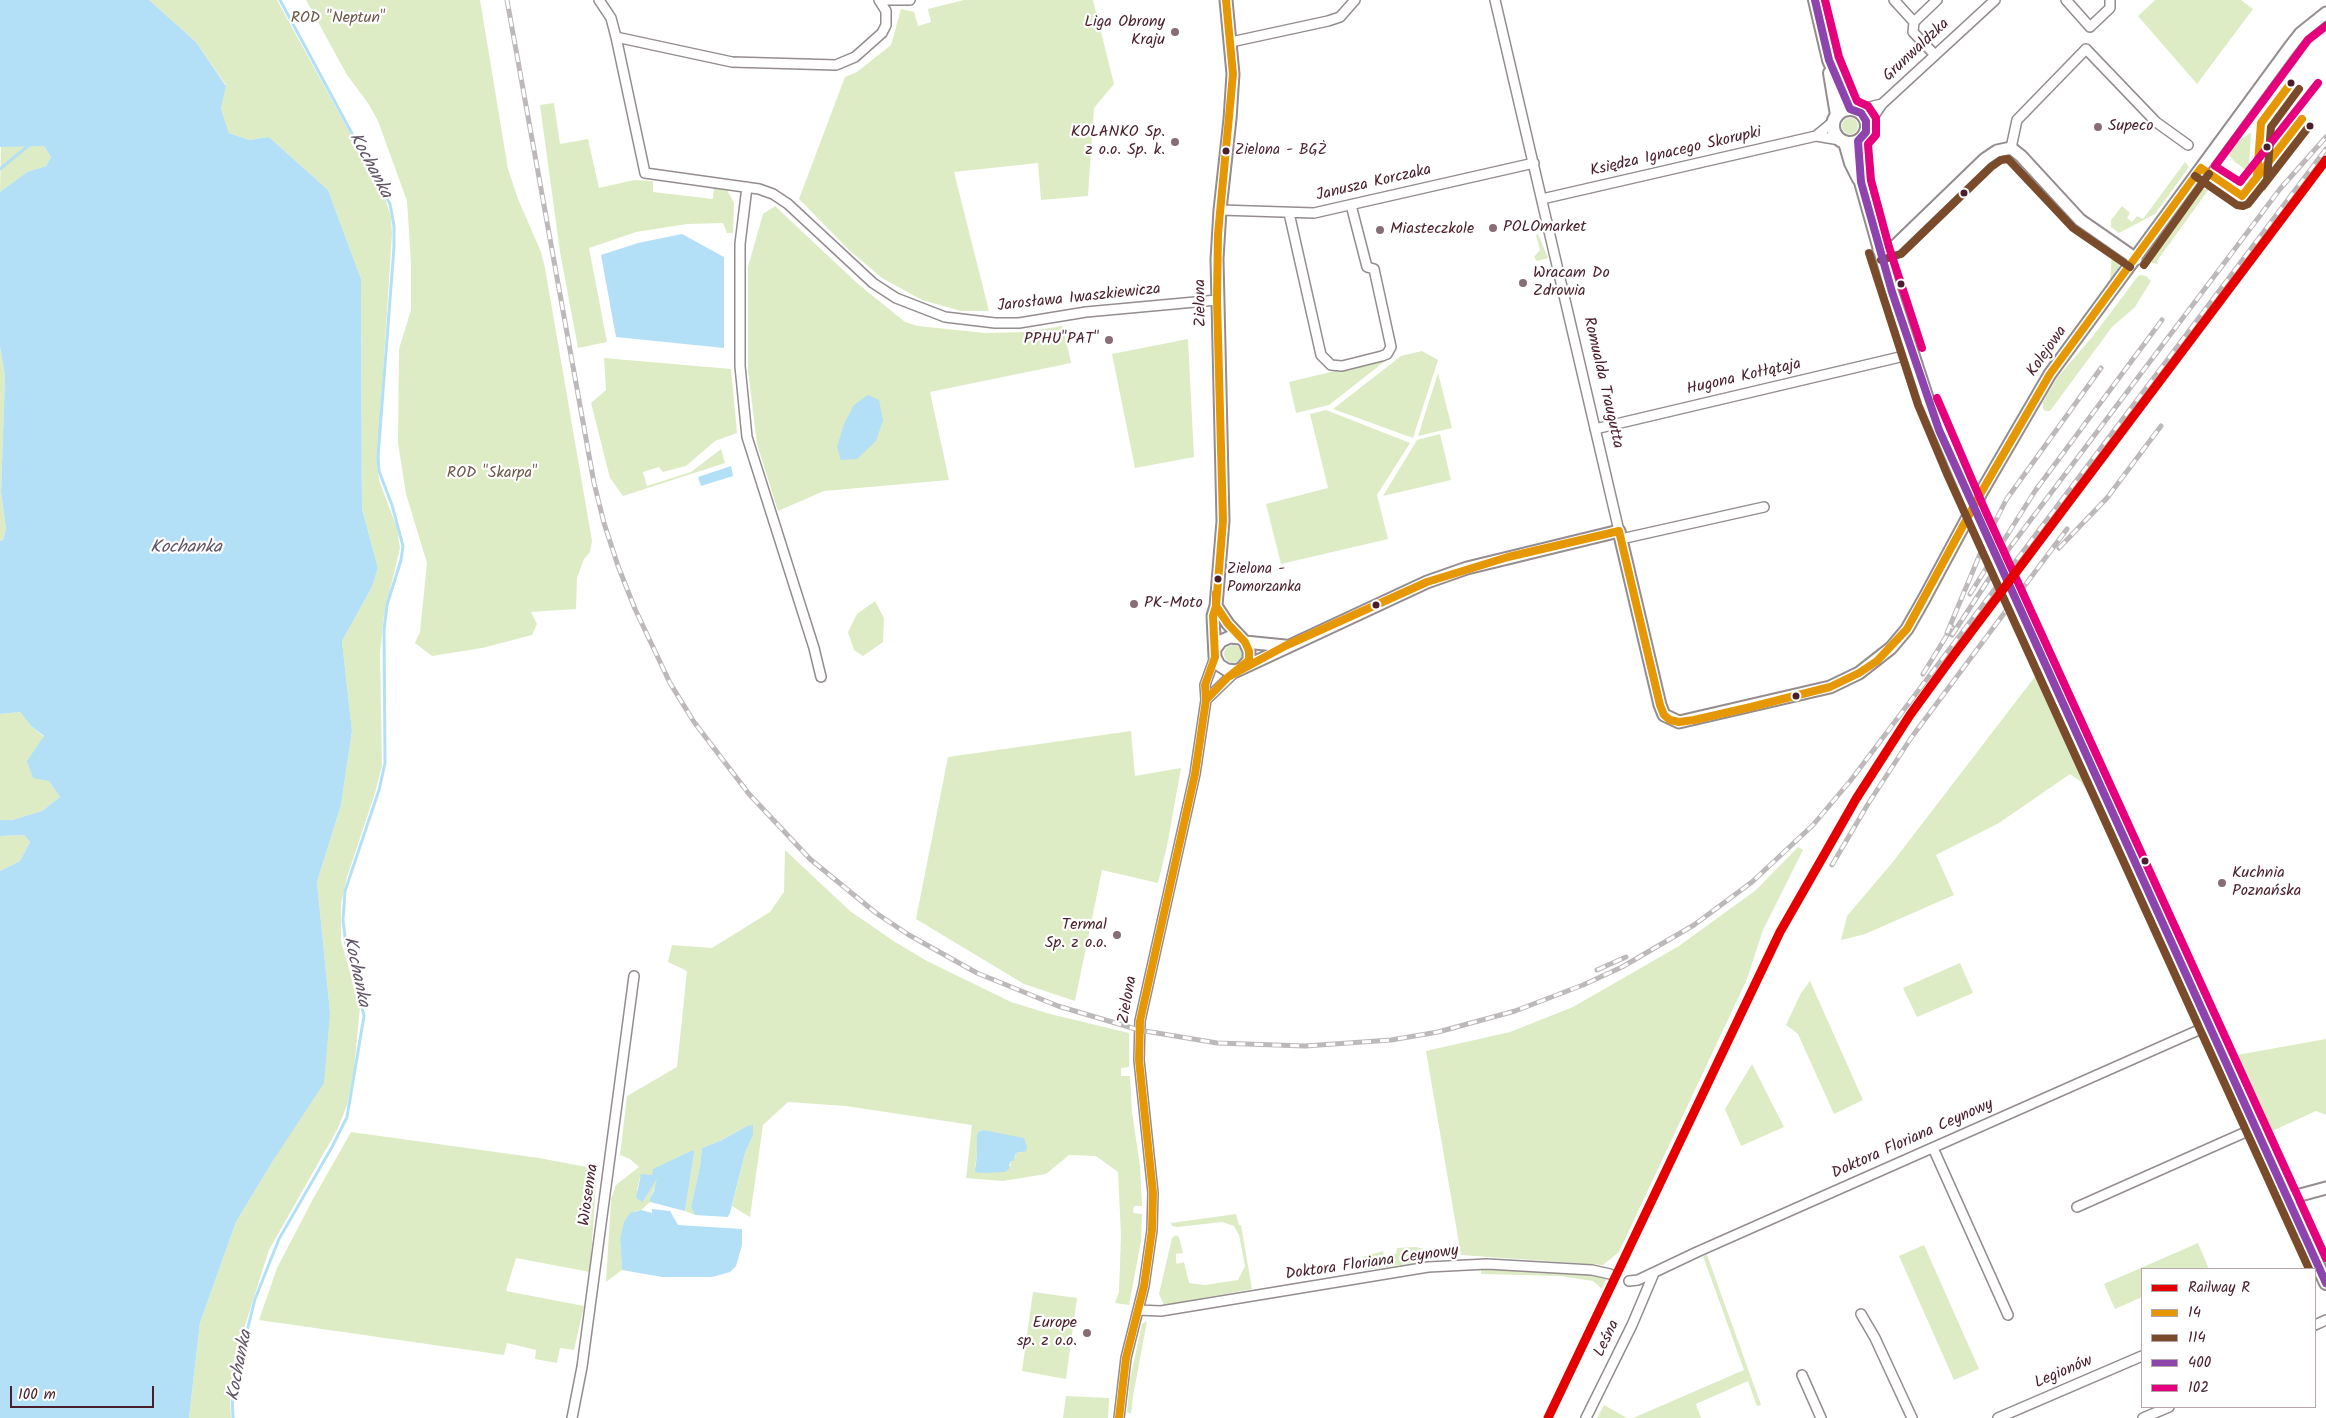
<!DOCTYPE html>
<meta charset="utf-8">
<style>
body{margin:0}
#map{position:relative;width:2326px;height:1418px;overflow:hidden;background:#fff;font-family:Kalam,sans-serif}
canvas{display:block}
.legend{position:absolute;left:2141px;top:1268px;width:175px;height:140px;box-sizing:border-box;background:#fff;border:1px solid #b7a5aa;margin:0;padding:6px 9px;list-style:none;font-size:15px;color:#4a1f2b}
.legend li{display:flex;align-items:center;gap:10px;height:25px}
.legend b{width:25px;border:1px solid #b7a5aa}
.scale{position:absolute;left:10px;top:1386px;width:144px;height:22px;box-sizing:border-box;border:2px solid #4a1f2b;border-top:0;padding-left:6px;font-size:15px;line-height:18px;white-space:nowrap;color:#4a1f2b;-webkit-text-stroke:4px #fff;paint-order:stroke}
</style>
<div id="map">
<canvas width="2326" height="1418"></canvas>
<ul class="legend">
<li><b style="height:6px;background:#e50000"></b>Railway R</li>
<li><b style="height:6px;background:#e69804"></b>14</li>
<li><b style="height:6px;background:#7a4b2a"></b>114</li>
<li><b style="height:6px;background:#8e44ad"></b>400</li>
<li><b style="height:6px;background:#e5007d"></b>102</li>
</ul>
<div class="scale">100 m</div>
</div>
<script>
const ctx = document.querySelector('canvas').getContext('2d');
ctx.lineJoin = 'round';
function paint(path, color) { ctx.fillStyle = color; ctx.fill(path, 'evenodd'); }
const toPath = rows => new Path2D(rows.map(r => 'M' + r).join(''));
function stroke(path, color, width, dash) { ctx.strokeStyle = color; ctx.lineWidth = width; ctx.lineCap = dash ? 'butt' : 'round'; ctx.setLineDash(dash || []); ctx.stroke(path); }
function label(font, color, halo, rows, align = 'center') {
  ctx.font = font + ' Kalam,sans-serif'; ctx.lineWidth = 4.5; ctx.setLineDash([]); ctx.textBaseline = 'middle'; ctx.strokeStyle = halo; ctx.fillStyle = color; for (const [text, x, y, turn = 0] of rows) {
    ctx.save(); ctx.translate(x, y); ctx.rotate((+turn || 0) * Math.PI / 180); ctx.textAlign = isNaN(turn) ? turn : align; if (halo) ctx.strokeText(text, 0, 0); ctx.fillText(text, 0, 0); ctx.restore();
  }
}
paint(toPath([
 [149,0,277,0,373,175,386,201,391,217,392,234,377,467,380,483,397,528,400,548,384,615,380,653,382,766,375,793,347,877,341,904,341,941,360,1007,354,1069,347,1105,338,1128,269,1250,234,1360,230,1397,231,1418,189,1418,200,1323,236,1222,274,1159,330,1012,317,882,341,805,352,731,342,641,372,587,378,568,362,509,361,279,328,190,269,137,249,140,229,133,221,109,226,85,196,42],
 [306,0,480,0,508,169,518,199,541,252,545,268,592,541,590,552,584,559,577,578,576,609,531,612,537,624,532,635,482,648,432,656,415,643,420,632,427,563,406,494,398,443,399,349,411,310,411,263,407,201,378,121,368,103,347,75],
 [964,0,1093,0,1114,84,1094,108,1088,196,1041,200,1038,163,954,172,989,311,961,311,922,300,882,278,849,250,799,199,845,77,857,72,891,45,901,9,914,12,918,26,931,22,928,9],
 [2155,0,2241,0,2253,9,2197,84,2138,16],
 [554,103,560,144,588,139,599,188,634,180,653,181,653,192,713,199,714,187,727,190,734,203,733,233,727,233,723,223,687,224,636,232,589,248,607,342,578,348,560,252,540,105],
 '1842 126a8 8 0 1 1 16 0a8 8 0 1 1-16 0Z',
 [2251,132,2249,167,2246,170,2235,162,2229,155,2231,147],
 [1,146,44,146,51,157,46,166,27,172,0,192],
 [2185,162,2189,167,2155,214,2119,233,2111,227,2111,220,2122,206,2130,213,2127,218,2132,222,2137,216,2143,219],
 [2203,189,2209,189,2157,261,2158,264,2152,263,2152,257],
 [775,206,857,283,905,322,918,326,985,333,1024,332,1063,326,1071,363,930,392,949,480,824,491,778,511,757,444,748,370,748,267,763,214],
 [1538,234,1548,258,1537,261,1534,257,1540,250,1536,235],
 [2112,250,2119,258,2120,264,2110,284],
 [2141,275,2146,276,2151,281,2135,307,2112,327,2050,411,2045,411,2043,409,2043,402,2057,378,2093,336,2138,276],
 [1188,339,1194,457,1135,468,1112,354],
 [0,346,5,376,1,492,6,529,3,540,0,541],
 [1422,351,1438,360,1413,438,1333,409,1401,356],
 [604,358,731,369,737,433,715,441,686,466,663,472,659,467,643,472,647,486,691,472,721,449,725,463,623,496,610,478,591,403,606,390],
 [1389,358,1329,405,1296,413,1289,382],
 [1438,373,1452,428,1418,436],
 [1326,410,1410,443,1377,495,1388,539,1281,564,1266,504,1328,488,1310,414],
 [1440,434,1451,480,1383,496,1417,440],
 [875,601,884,618,883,642,863,656,854,650,848,632,857,614],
 '1224 654a9 9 0 1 1 18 0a9 9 0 1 1-18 0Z',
 [2037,674,2097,803,2080,781,2070,774,1999,823,1936,855,1954,895,1865,934,1841,940,1847,916,1892,863],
 [20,712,31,726,44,737,28,761,49,781,60,797,42,811,12,820,0,820,0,714],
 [1131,731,1135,776,1181,768,1167,846,1158,883,1102,870,1075,1001,1024,984,916,919,948,757],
 [24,835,30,842,20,861,0,871,0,836],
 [1798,847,1803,850,1763,930,1747,979,1619,1252,1603,1265,1461,1255,1426,1051,1510,1032,1573,1007,1679,946,1756,890],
 [785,850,850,911,895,942,927,961,1011,1002,1050,1014,1129,1033,1129,1067,1121,1068,1121,1076,1130,1076,1132,1112,1140,1166,1142,1206,1134,1206,1133,1213,1142,1214,1141,1241,1129,1305,1115,1303,1119,1292,1121,1235,1118,1172,1096,1156,1069,1155,1046,1174,1003,1181,966,1178,972,1125,846,1106,788,1102,763,1125,750,1217,732,1206,745,1153,753,1135,747,1126,722,1140,702,1148,700,1166,691,1207,695,1215,685,1211,694,1154,689,1152,658,1167,652,1175,640,1177,637,1190,644,1201,655,1179,657,1178,657,1183,650,1198,650,1202,641,1210,635,1211,620,1239,622,1270,606,1282,611,1200,616,1185,639,1167,630,1159,620,1155,627,1096,677,1067,687,971,668,962,672,945,712,948,770,912,784,892],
 [984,1130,989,1132,1022,1152,1016,1153,1015,1158,1010,1162,1011,1166,975,1167,977,1155,978,1132],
 [1960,963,1973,993,1917,1017,1903,988],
 [1810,981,1863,1100,1834,1114,1798,1034,1786,1025,1801,993],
 [2326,1039,2326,1115,2316,1111,2270,1132,2237,1055],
 [1752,1064,1784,1127,1741,1146,1725,1109],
 [351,1132,539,1158,597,1169,590,1272,516,1258,506,1291,584,1306,574,1350,560,1348,557,1363,535,1359,536,1350,507,1343,504,1355,259,1320,277,1268,313,1199],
 [1236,1214,1239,1225,1241,1225,1252,1289,1164,1305,1159,1294,1172,1238,1176,1235,1179,1237,1183,1253,1176,1254,1176,1262,1177,1264,1184,1262,1189,1283,1205,1285,1238,1280,1245,1266,1239,1235,1234,1226,1222,1222,1178,1227,1172,1226,1171,1223],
 [2198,1243,2209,1269,2142,1269,2142,1297,2115,1309,2104,1284],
 [1924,1245,1979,1369,1954,1380,1899,1256],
 [1416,1247,1428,1250,1433,1255,1429,1260,1420,1262,1365,1270,1362,1257,1383,1251,1384,1256,1396,1254,1397,1248],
 [1707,1255,1761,1405,1757,1406,1748,1381,1696,1404,1701,1418,1633,1418,1744,1370,1703,1256],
 [1481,1268,1581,1273,1606,1279,1602,1289,1593,1281,1560,1276,1481,1274],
 [1033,1292,1077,1298,1066,1379,1022,1371],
 [1147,1321,1133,1396,1131,1414,1127,1412,1130,1379,1142,1324],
 [1066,1396,1109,1398,1108,1418,1063,1418],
 [1604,1405,1627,1418,1597,1418]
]), '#ddecc4');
paint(toPath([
 [0,0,149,0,196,42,226,86,221,109,229,133,249,140,269,137,328,190,361,279,362,509,378,568,372,587,342,641,352,731,341,805,317,882,330,1012,324,1083,274,1159,236,1222,200,1323,189,1418,0,1418,0,871,20,861,30,842,24,835,0,836,0,820,12,820,42,811,60,797,49,781,33,778,27,761,44,736,31,726,20,712,0,714,0,541,3,540,6,529,1,492,5,376,0,346,0,192,27,172,46,166,51,157,44,146,0,147],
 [682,234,724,257,724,348,616,337,601,255,638,243],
 [868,395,879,400,883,420,876,441,857,459,841,460,837,447,844,424,854,405],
 [731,466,733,476,701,486,698,477],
 [753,1125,753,1135,745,1153,730,1213,728,1217,695,1215,691,1207,700,1166,702,1148,722,1140,747,1126],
 [983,1130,1024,1138,1027,1147,1026,1151,1016,1153,1014,1160,1010,1162,1009,1169,1005,1172,978,1173,975,1171,977,1155,977,1136,978,1132],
 [693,1150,694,1154,685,1211,650,1202,650,1198,654,1191,657,1178,643,1202,636,1198,641,1174,652,1175,653,1169],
 [652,1209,670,1211,678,1225,742,1229,742,1245,736,1266,730,1272,712,1277,662,1277,622,1270,620,1239,624,1222,630,1213,641,1210,652,1213]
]), '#b3e0f7');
stroke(toPath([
 [0,169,28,146],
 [233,1418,232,1391,255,1299,279,1239,332,1147,347,1117,364,1016,346,945,343,920,345,891,379,790,385,763,384,630,387,605,401,560,403,546,392,505,379,471,378,457,394,247,394,226,390,204,280,0]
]), '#b3e0f7', 3);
const minor = toPath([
 [599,0,611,18,616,37,645,173,759,189,773,194,788,204,873,283,896,298,945,317,995,323,1019,323,1086,312,1217,300],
 [885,0,910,0],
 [1495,0,1619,531],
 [1894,0,1914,22],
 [2066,0,2090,27,2110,8,2110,0],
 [616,37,732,62,836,65,855,57,882,33,886,25,886,11,879,0],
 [1231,42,1328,21,1340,17,1355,0],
 [1935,55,1913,32,1914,22,1937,0],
 [1857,110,1882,104],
 [1867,126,1882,104,1995,0],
 [1816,136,1833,122],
 [2011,148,2017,120,2086,49,2156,122,2188,145],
 [747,187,740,244,740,366,747,437,814,648,821,677],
 [1542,199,1816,136,1840,140],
 [1220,210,1314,213,1534,163],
 [1289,213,1321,355,1331,365,1342,366,1382,356,1387,354,1391,347,1374,269,1367,267,1351,205],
 [1595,429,1900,357],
 [1621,539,1764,507],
 [1206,700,1236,671],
 [1933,1148,2008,1315],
 [2077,1207,2257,1127],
 [1629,1281,1638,1280,1697,1252,2210,1025],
 [1138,1310,1161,1311,1428,1267,1487,1264,1592,1270,1610,1274],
 [1861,1314,1875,1338,1912,1418],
 [2315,1325,2326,1320],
 [1802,1375,1821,1418],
 [572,1418,582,1367,634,976],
 [1119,1418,1126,1358,1144,1286,1152,1230,1153,1193,1139,1060,1140,1021,1195,774,1206,700,1205,685,1215,657],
 [1586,1418,1632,1325,1654,1273],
 [1998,1418,2142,1356],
 [2143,1418,2169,1407]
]);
const tertiary = toPath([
 [1226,0,1233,74,1230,119,1220,210,1217,259,1223,521,1216,606,1213,616,1215,657,1219,665,1227,670,1236,671,1427,582,1467,568,1619,531,1660,705,1664,715,1679,722,1830,687,1859,673,1891,648,1907,629,1924,599,1982,491,2050,374,2290,47,2301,33,2326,13],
 [1879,250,1895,246,1985,159,1997,151,2011,148,2021,156,2080,220,2136,259],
 [1216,606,1228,624,1245,642,1249,651,1249,660,1243,667],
 [1245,642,1285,646],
 [1215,649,1221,641,1230,637,1240,638],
 [2289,1198,2326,1188]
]);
const secondary = toPath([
 [1815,0,1829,60,1850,109],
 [1830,73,1837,115],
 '1833 126a17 17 0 1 1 34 0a17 17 0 1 1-34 0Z',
 [1858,141,1861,182,1892,292,1928,402],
 [1845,142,1851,163,1859,179],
 [2099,783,2326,1283]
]);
stroke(minor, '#948c8e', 12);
stroke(tertiary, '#948c8e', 15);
stroke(secondary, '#948c8e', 16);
stroke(minor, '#fff', 9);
stroke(tertiary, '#fff', 11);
stroke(secondary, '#fff', 12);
const rail = toPath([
 [507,0,594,483,604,523,618,566,635,609,670,683,694,722,749,794,810,859,876,913,909,935,977,973,1058,1006,1139,1030,1217,1043,1305,1046,1391,1040,1438,1032,1515,1011,1583,985,1622,967,1694,925,1752,882,1813,825,1851,780,2326,149],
 [2059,548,2107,498,2161,426],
 [1970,594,2035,491,2162,320],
 [1947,633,1985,542,2006,500,2101,368],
 [1952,635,2008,550,2280,189,2326,137],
 [1923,674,1952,627],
 [1832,865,1868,804,1911,738,2067,529],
 [1597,970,1626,957]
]);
stroke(rail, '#bdb8b9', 5);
stroke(rail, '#fff', 3, [9]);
const secondaryBridge = toPath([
 [1928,402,1976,514,2099,783]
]);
stroke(secondaryBridge, '#948c8e', 16, []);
stroke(secondaryBridge, '#fff', 12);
stroke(toPath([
 [2201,168,2242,196,2257,177,2261,123,2291,83],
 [2254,181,2302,119],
 [1619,531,1660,705,1664,715,1670,720,1679,722,1694,720,1751,707,1830,687,1859,673,1877,661,1907,629,1982,491,2050,374,2201,168],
 [1228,677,1285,646,1427,582,1508,557,1619,531],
 [1206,700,1227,678,1249,660,1249,651,1245,642,1228,624,1216,606,1216,593],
 [1119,1418,1126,1358,1144,1286,1152,1230,1153,1193,1139,1060,1140,1021,1195,774,1206,700,1205,685,1215,657,1213,616,1216,606,1223,521,1217,300,1218,234,1233,74,1226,0]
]), '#e69804', 8);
stroke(toPath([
 [2195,176,2237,205,2243,206,2248,204,2267,180,2271,127,2299,89],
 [2262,187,2310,125],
 [1869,253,1918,405,1947,474,2309,1269],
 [1881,260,1901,254,1991,167,2001,160,2008,159,2073,228,2130,267],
 [2144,265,2209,174]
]), '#7a4b2a', 8);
stroke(toPath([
 [1815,0,1829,60,1850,109,1861,113,1866,121,1866,132,1858,141,1861,182,1892,292,1939,430,2326,1283]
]), '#8e44ad', 8);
stroke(toPath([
 [1825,0,1839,57,1857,101,1868,106,1876,118,1876,135,1868,144,1871,180,1889,247,1922,348],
 [2318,83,2240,182,2215,166,2308,40,2326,26],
 [1937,398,1985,510,2326,1258]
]), '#e5007d', 8);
stroke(toPath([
 [1548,1418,1780,932,1856,799,1910,715,1953,656,2326,160]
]), '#e50000', 9);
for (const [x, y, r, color] of [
 [1175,32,5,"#896d75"],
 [2291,83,4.5,"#4a1f2b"],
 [2310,126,4.5,"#4a1f2b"],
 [2098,127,5,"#896d75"],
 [1175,142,5,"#896d75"],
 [2267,147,4.5,"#4a1f2b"],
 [1226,151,4.5,"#4a1f2b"],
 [1964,193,4.5,"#4a1f2b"],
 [1493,228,5,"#896d75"],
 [1380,230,5,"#896d75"],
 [1523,283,5,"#896d75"],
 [1901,284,4.5,"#4a1f2b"],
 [1109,340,5,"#896d75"],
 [1218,579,4.5,"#4a1f2b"],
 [1134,604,5,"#896d75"],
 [1376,605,4.5,"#4a1f2b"],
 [1796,696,4.5,"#4a1f2b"],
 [2145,861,4.5,"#4a1f2b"],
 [2222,883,5,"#896d75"],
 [1117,935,5,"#896d75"],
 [1087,1333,5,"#896d75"]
]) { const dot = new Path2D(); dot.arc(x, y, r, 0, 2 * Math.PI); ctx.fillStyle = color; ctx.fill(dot); stroke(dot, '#fff', 2); }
label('15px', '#4a1f2b', '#fff', [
 ["Zielona - BGŻ",1235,151],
 ["Zielona -",1227,570],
 ["Pomorzanka",1227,588]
], 'left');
label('16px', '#6e584a', '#fff', [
 ["ROD \"Neptun\"",338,19],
 ["ROD \"Skarpa\"",492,474]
]);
label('16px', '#4a1f2b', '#fff', [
 ["Liga Obrony",1165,23,"right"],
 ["Kraju",1165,41,"right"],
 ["Supeco",2108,127],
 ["KOLANKO Sp.",1165,133,"right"],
 ["z o.o. Sp. k.",1165,151,"right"],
 ["POLOmarket",1503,228],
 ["Miasteczkole",1390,230],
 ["Wracam Do",1533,274],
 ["Zdrowia",1533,292],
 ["PPHU\"PAT\"",1099,340,"right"],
 ["PK-Moto",1144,604],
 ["Kuchnia",2232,874],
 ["Poznańska",2232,892],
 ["Termal",1107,926,"right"],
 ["Sp. z o.o.",1107,944,"right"],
 ["Europe",1077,1324,"right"],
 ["sp. z o.o.",1077,1342,"right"]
], 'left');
label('16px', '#4a1f2b', '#fff', [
 ["Grunwaldzka",1917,51,-43],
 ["Księdza Ignacego Skorupki",1676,153,-13],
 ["Janusza Korczaka",1374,184,-13],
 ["Jarosława Iwaszkiewicza",1079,299,-6],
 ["Zielona",1202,303,-91],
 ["Kolejowa",2048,352,-55],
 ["Hugona Kołłątaja",1744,378,-13],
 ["Romualda Traugutta",1602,383,77],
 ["Zielona",1129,1000,-80],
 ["Doktora Floriana Ceynowy",1913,1140,-24],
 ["Wiosenna",590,1195,-82],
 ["Doktora Floriana Ceynowy",1372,1264,-8],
 ["Leśna",1608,1339,-64],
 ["Legionów",2064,1373,-23]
]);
label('italic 18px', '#605567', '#fff', [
 ["Kochanka",369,166,62],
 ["Kochanka",186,549],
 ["Kochanka",355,972,78],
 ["Kochanka",241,1366,-79]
]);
</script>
